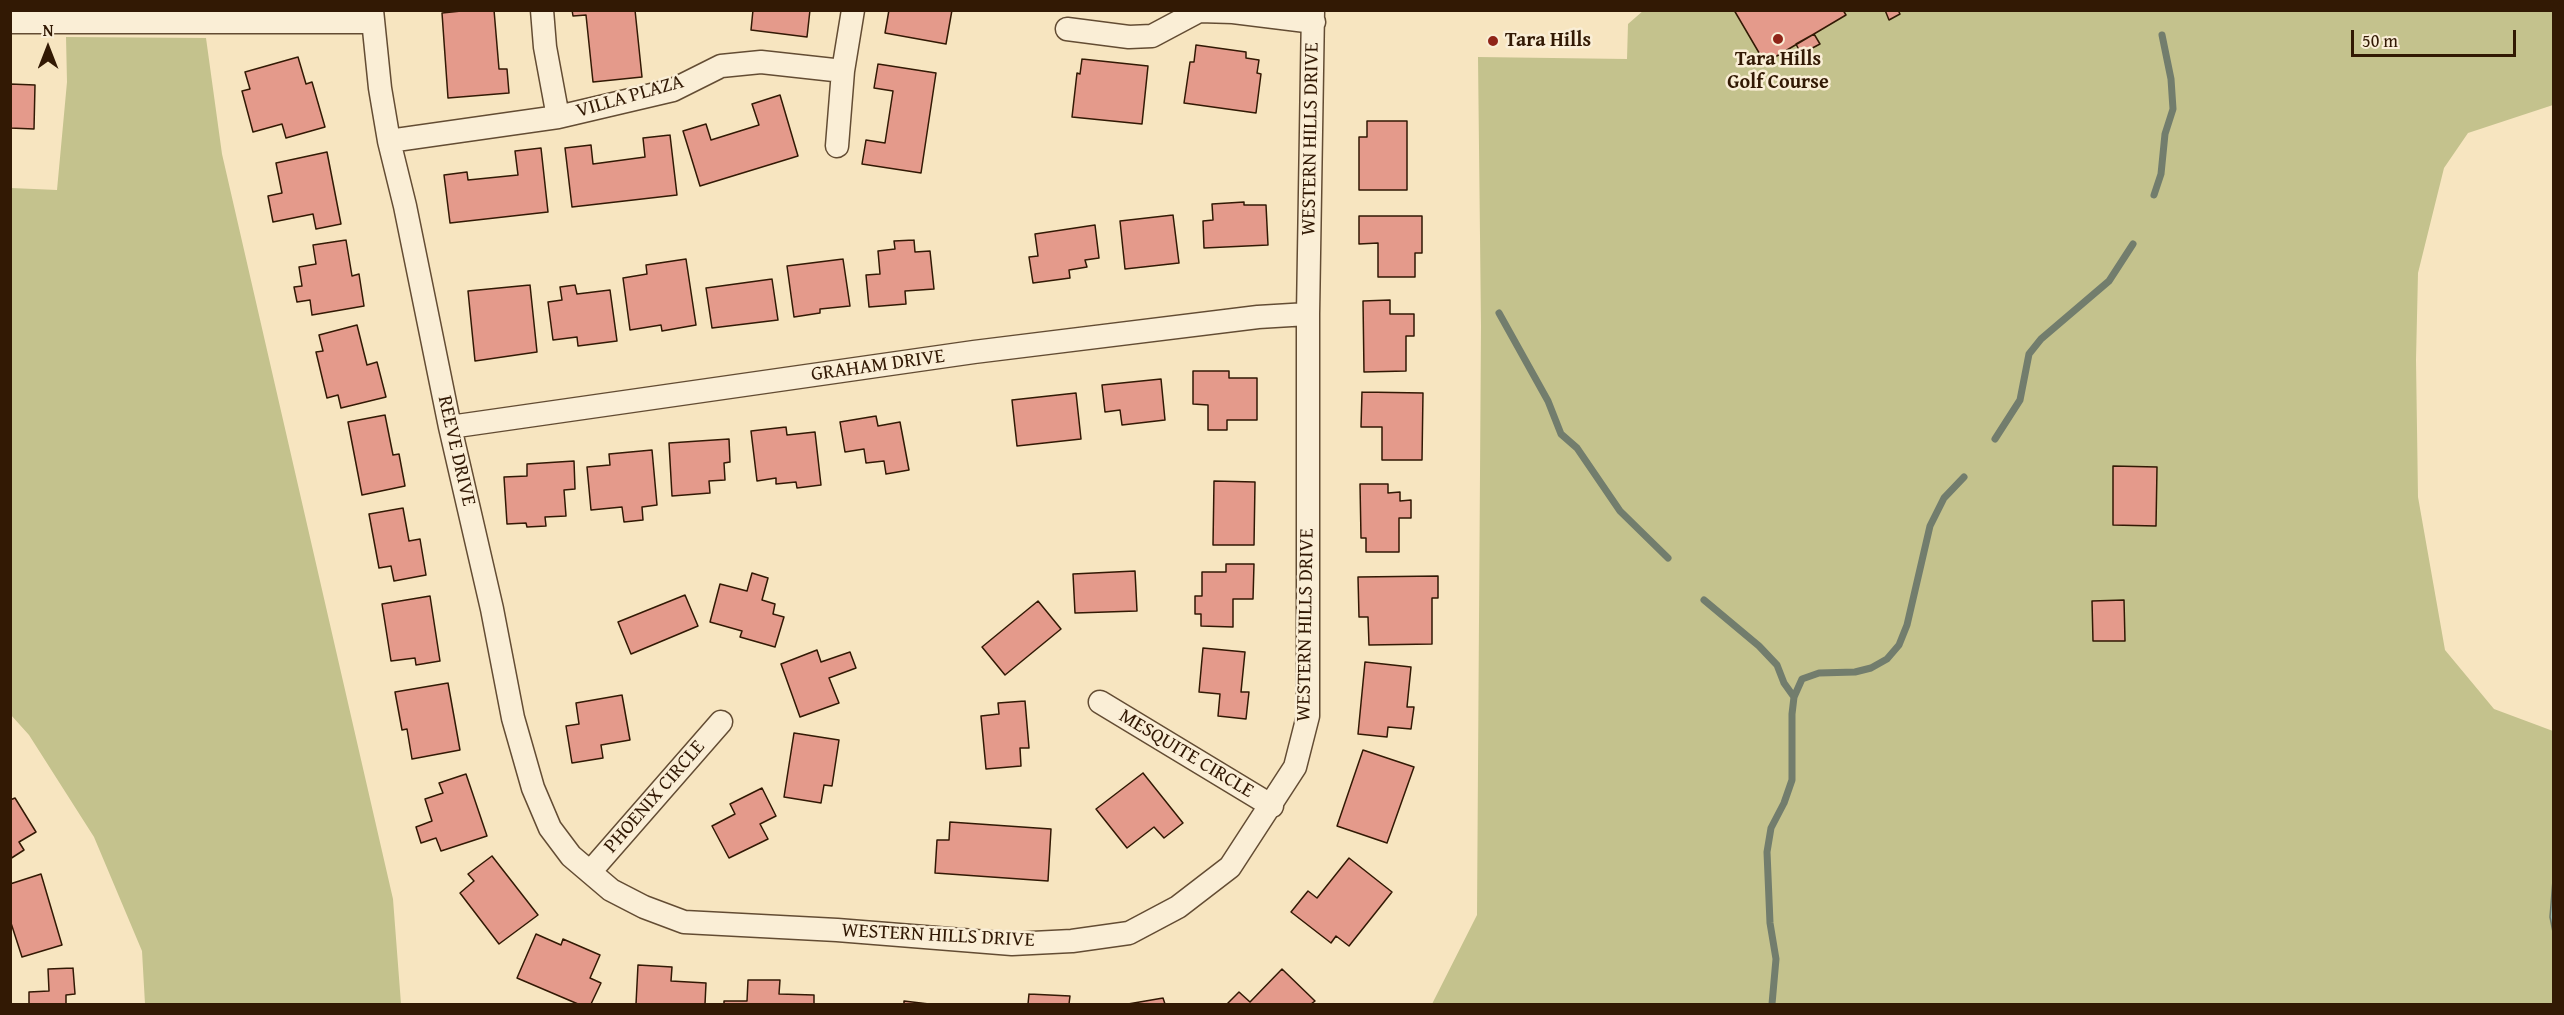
<!DOCTYPE html>
<style>
body{margin:0}
#map{position:relative;width:2564px;height:1015px;overflow:hidden;background:#f7e5c0;font-family:"Gentium Book Plus",serif}
canvas{display:block}
.frame{position:absolute;inset:0;border:12px solid #321904;pointer-events:none}
.north{position:absolute;left:18px;top:18px;width:60px;height:60px;-webkit-text-stroke:4px #faeed6;paint-order:stroke;rotate:0deg;font-size:16px;font-weight:700;line-height:24px;text-align:center;color:#321904}
.north::after{content:'';display:block;margin:auto;width:21px;height:27px;background:#321904;clip-path:polygon(50% 0,100% 100%,50% 72%,0 100%)}
.scale{position:absolute;left:2351px;top:30px;width:165px;height:27px;box-sizing:border-box;border:3px solid #321904;border-top:0;padding-left:8px;font-size:18px;line-height:21px;white-space:nowrap;color:#321904;-webkit-text-stroke:4px #faeed6;paint-order:stroke}
</style>
<div id="map">
<canvas width="2564" height="1015"></canvas>
<div class="frame"></div>
<div class="north">N</div>
<div class="scale">50 m</div>
</div>
<script>
const ctx = document.querySelector('canvas').getContext('2d');
ctx.lineJoin = 'round';
function paint(path, color) { ctx.fillStyle = color; ctx.fill(path, 'evenodd'); }
const toPath = rows => new Path2D(rows.map(r => 'M' + r).join(''));
function stroke(path, color, width, dash) { ctx.strokeStyle = color; ctx.lineWidth = width; ctx.lineCap = dash ? 'butt' : 'round'; ctx.setLineDash(dash || []); ctx.stroke(path); }
function label(font, color, halo, rows, align = 'center') {
  ctx.font = font + ' "Gentium Book Plus",serif'; ctx.lineWidth = 5; ctx.setLineDash([]); ctx.textBaseline = 'middle'; ctx.strokeStyle = halo; ctx.fillStyle = color; for (const [text, x, y, turn = 0] of rows) {
    ctx.save(); ctx.translate(x, y); ctx.rotate((+turn || 0) * Math.PI / 180); ctx.textAlign = isNaN(turn) ? turn : align; if (halo) ctx.strokeText(text, 0, 0); ctx.fillText(text, 0, 0); ctx.restore();
  }
}
paint(toPath([
 [1644,10,2553,11,2553,105,2468,133,2444,168,2418,273,2416,360,2418,497,2445,650,2494,709,2553,731,2553,1004,1432,1004,1477,915,1481,326,1478,57,1627,59,1628,24],
 [66,37,206,38,222,154,393,899,401,1004,145,1004,142,951,94,837,29,735,11,715,11,188,57,190,67,82]
]), '#c4c28d');
const water = toPath([
 [2553,880,2553,932,2550,917,2553,880]
]);
paint(water, '#9dbfb3');
stroke(water, '#727d6d', 1.5);
stroke(toPath([
 [2154,195,2161,174,2165,134,2173,109,2171,79,2162,35],
 [1499,313,1548,401,1561,434,1577,448,1620,511,1668,558],
 [1995,439,2020,400,2029,354,2041,339,2109,281,2133,244],
 [1704,600,1759,646,1777,665,1784,683,1794,697],
 [1772,1004,1776,959,1770,923,1767,852,1771,828,1784,803,1792,780,1792,714,1794,697,1802,679,1819,673,1855,672,1871,668,1887,659,1899,645,1907,625,1930,526,1944,498,1964,477]
]), '#727d6d', 7);
const building = toPath([
 [471,10,494,10,499,69,507,69,509,93,448,98,442,13,471,10],
 [572,10,635,10,642,77,593,82,586,15,573,16,572,10],
 [753,10,810,10,807,37,751,30,753,10],
 [889,10,952,10,946,44,885,33,889,10],
 [1734,10,1843,10,1846,15,1765,63,1734,10],
 [1885,10,1898,10,1900,14,1889,20,1885,10],
 [1814,34,1820,44,1801,54,1796,44,1814,34],
 [1196,45,1246,52,1246,58,1259,60,1257,73,1261,74,1256,113,1184,103,1190,62,1194,62,1196,45],
 [298,57,306,84,312,82,325,127,286,138,282,124,253,132,242,91,250,89,245,72,298,57],
 [1082,59,1148,66,1142,124,1072,117,1077,73,1080,74,1082,59],
 [878,64,936,73,921,173,862,164,866,140,885,143,893,91,874,88,878,64],
 [10,84,35,85,34,129,10,128,10,84],
 [780,95,798,156,700,186,683,131,706,124,711,140,759,125,752,104,780,95],
 [1367,121,1407,121,1407,190,1359,190,1359,137,1367,137,1367,121],
 [670,135,677,195,572,207,565,148,591,145,593,164,645,157,643,138,670,135],
 [541,148,548,212,450,223,444,175,467,172,468,180,518,175,515,151,541,148],
 [327,152,341,224,316,229,313,214,273,222,268,196,282,193,276,163,327,152],
 [1244,202,1244,205,1266,205,1268,245,1204,248,1203,221,1213,220,1212,204,1244,202],
 [1173,215,1179,263,1125,269,1120,221,1173,215],
 [1359,216,1422,216,1422,253,1415,253,1415,277,1378,277,1378,243,1359,244,1359,216],
 [1095,225,1099,258,1085,260,1087,267,1069,270,1070,278,1033,283,1029,257,1038,256,1035,234,1095,225],
 [346,240,352,276,359,274,364,306,312,315,310,300,297,302,294,287,302,286,299,267,316,264,313,245,346,240],
 [914,240,915,252,930,251,934,289,905,291,906,304,869,307,866,275,880,274,878,251,895,249,894,241,914,240],
 [686,259,696,325,662,331,661,325,630,330,623,278,647,274,646,265,686,259],
 [843,259,850,306,820,309,820,313,794,317,787,266,843,259],
 [772,279,778,320,712,328,706,288,772,279],
 [530,285,537,352,475,361,468,291,530,285],
 [575,285,577,294,610,290,617,341,578,346,577,337,553,340,548,302,562,300,560,287,575,285],
 [1390,300,1390,314,1414,314,1414,336,1406,336,1406,371,1364,372,1363,301,1390,300],
 [357,325,367,365,377,362,386,397,341,408,338,395,327,398,316,352,323,351,319,335,357,325],
 [1193,371,1229,371,1229,378,1257,378,1257,420,1227,420,1227,430,1208,430,1208,405,1193,404,1193,371],
 [1161,379,1165,420,1122,425,1120,410,1105,412,1102,385,1161,379],
 [1362,392,1423,393,1422,460,1382,460,1382,427,1361,427,1362,392],
 [1076,393,1081,439,1017,446,1012,400,1076,393],
 [385,415,393,455,399,454,405,486,362,495,348,422,385,415],
 [876,416,878,426,900,422,909,470,886,474,884,461,866,463,864,449,845,452,840,422,876,416],
 [786,427,787,435,815,432,821,485,797,488,796,482,776,484,776,478,757,481,751,431,786,427],
 [729,439,730,462,724,463,725,480,709,481,710,493,672,496,669,443,729,439],
 [652,450,657,505,642,507,643,520,624,522,622,507,591,510,587,467,610,465,609,454,652,450],
 [574,461,575,489,564,490,566,516,545,517,546,526,527,527,526,523,507,524,504,477,527,476,527,464,574,461],
 [2113,466,2157,467,2156,526,2113,525,2113,466],
 [1214,481,1255,482,1254,545,1213,545,1214,481],
 [1360,484,1388,484,1388,493,1400,492,1400,501,1411,500,1411,518,1399,518,1399,552,1366,552,1366,538,1361,538,1360,484],
 [403,508,409,541,420,539,426,575,394,581,391,566,379,568,369,514,403,508],
 [1226,564,1254,564,1253,599,1233,599,1233,627,1201,626,1201,614,1195,614,1195,596,1202,596,1202,572,1226,572,1226,564],
 [1135,571,1137,611,1075,613,1073,574,1135,571],
 [752,573,768,578,762,600,775,604,773,614,784,617,775,647,740,637,742,631,710,622,720,584,747,591,752,573],
 [1438,576,1438,598,1432,598,1432,644,1369,645,1368,617,1359,617,1358,577,1438,576],
 [685,595,698,626,631,654,618,622,685,595],
 [430,596,440,661,416,665,415,658,391,661,382,604,430,596],
 [2124,600,2125,641,2093,641,2092,601,2124,600],
 [1038,601,1061,629,1005,675,982,647,1038,601],
 [1203,648,1245,652,1241,692,1249,692,1246,719,1218,716,1220,694,1199,692,1203,648],
 [817,650,821,662,850,652,856,668,829,678,839,703,800,717,781,664,817,650],
 [1365,662,1411,667,1407,707,1414,707,1411,729,1388,727,1387,737,1358,734,1365,662],
 [448,683,460,750,412,759,407,729,402,730,395,692,448,683],
 [622,695,630,740,601,745,603,758,572,763,566,726,579,724,576,703,622,695],
 [1025,701,1029,748,1020,748,1021,766,986,769,981,716,999,714,998,703,1025,701],
 [794,733,839,740,832,786,824,785,821,803,784,797,794,733],
 [1363,750,1414,767,1387,843,1337,826,1363,750],
 [1143,773,1183,823,1164,838,1154,827,1127,848,1096,809,1143,773],
 [466,774,487,836,441,851,436,838,421,843,416,827,432,821,425,799,443,793,439,783,466,774],
 [762,788,776,816,760,824,768,839,729,858,712,826,735,814,730,804,762,788],
 [15,798,36,832,19,842,24,850,10,859,10,800,15,798],
 [950,822,1051,829,1048,881,935,873,937,840,949,840,950,822],
 [492,856,538,915,499,944,460,893,474,881,468,874,492,856],
 [1349,858,1392,892,1349,946,1336,936,1331,943,1291,912,1308,891,1317,898,1349,858],
 [41,874,62,945,22,957,10,920,10,884,41,874],
 [536,934,561,945,563,939,600,955,590,978,601,983,591,1004,578,1004,517,978,536,934],
 [638,965,672,967,671,981,706,983,705,1004,636,1004,638,965],
 [73,968,75,994,66,995,66,1004,29,1004,29,992,49,991,48,969,73,968],
 [1282,969,1315,1001,1311,1004,1227,1004,1239,992,1250,1002,1282,969],
 [748,980,780,980,779,994,814,995,814,1004,724,1004,724,1001,747,1001,748,980],
 [1029,994,1070,996,1069,1004,1028,1004,1029,994],
 [1163,998,1165,1004,1128,1004,1163,998],
 [904,1001,929,1004,904,1004,904,1001]
]);
paint(building, '#e49a8b');
stroke(building, '#321904', 1.5);
const street = toPath([
 [372,10,380,88,389,141,405,206,450,427,492,609,513,718,533,788,550,828,571,856,611,890,644,907,684,922,837,930,1012,944,1072,941,1129,933,1178,907,1230,867,1295,767,1308,716,1308,314,1313,10],
 [542,10,545,47,558,117],
 [10,22,372,22],
 [1067,29,1129,37,1152,36,1199,11,1233,12,1314,22],
 [389,141,558,117,673,90,721,66,761,62,843,71],
 [837,146,843,71,853,10],
 [450,427,974,352,1258,317,1308,314],
 [1100,702,1272,806],
 [590,872,721,722]
]);
stroke(street, '#634c33', 25);
stroke(street, '#faeed6', 22);
for (const [x, y, r, color] of [
 [1778,39,6,"#8f2418"],
 [1493,41,6,"#8f2418"]
]) { const dot = new Path2D(); dot.arc(x, y, r, 0, 2 * Math.PI); ctx.fillStyle = color; ctx.fill(dot); stroke(dot, '#faeed6', 2); }
label('bold 20px', '#321904', '#faeed6', [
 ["Tara Hills",1505,41],
 ["Tara Hills",1778,60,"center"],
 ["Golf Course",1778,83,"center"]
], 'left');
label('20px', '#321904', '#faeed6', [
 ["VILLA PLAZA",630,97,-16],
 ["WESTERN HILLS DRIVE",1311,139,-89],
 ["GRAHAM DRIVE",878,366,-8],
 ["REEVE DRIVE",456,451,77],
 ["WESTERN HILLS DRIVE",1306,625,-89],
 ["MESQUITE CIRCLE",1186,754,31],
 ["PHOENIX CIRCLE",655,797,-49],
 ["WESTERN HILLS DRIVE",938,936,3]
]);
</script>
